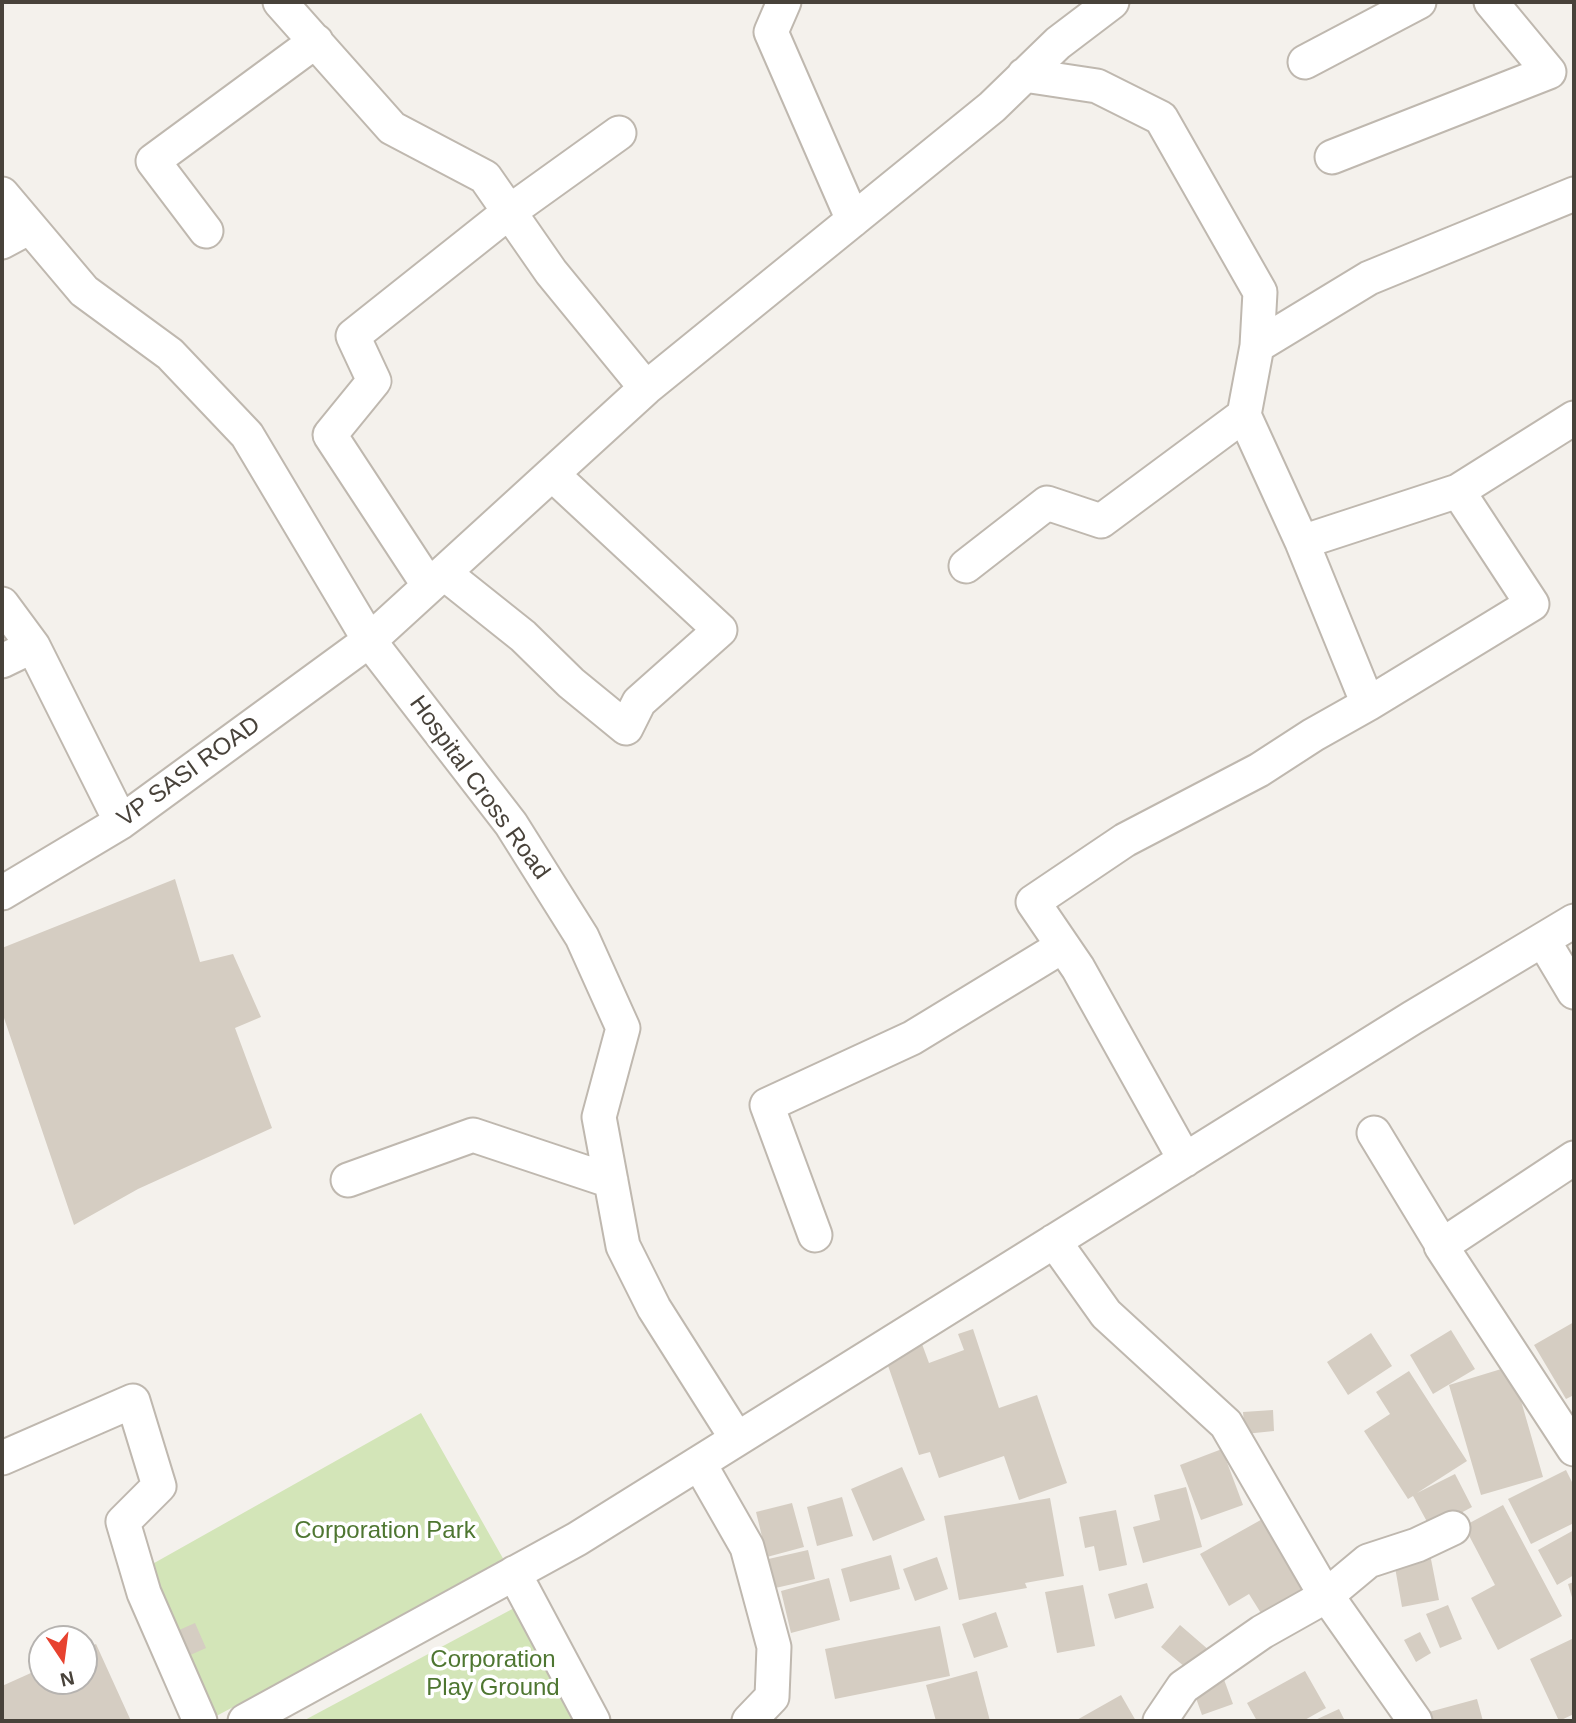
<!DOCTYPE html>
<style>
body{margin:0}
#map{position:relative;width:1576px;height:1723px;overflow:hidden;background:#f4f1ec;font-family:Helvetica,sans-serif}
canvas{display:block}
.frame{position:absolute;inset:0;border:4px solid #48423a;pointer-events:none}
.north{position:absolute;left:28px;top:1625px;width:70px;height:70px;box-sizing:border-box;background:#fff;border:2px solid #b6b3b0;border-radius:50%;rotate:167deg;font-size:19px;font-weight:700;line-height:28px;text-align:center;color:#48423a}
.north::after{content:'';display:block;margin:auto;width:24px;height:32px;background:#e7422f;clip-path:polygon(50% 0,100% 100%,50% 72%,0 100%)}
</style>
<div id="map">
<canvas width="1576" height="1723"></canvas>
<div class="frame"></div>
<div class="north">N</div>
</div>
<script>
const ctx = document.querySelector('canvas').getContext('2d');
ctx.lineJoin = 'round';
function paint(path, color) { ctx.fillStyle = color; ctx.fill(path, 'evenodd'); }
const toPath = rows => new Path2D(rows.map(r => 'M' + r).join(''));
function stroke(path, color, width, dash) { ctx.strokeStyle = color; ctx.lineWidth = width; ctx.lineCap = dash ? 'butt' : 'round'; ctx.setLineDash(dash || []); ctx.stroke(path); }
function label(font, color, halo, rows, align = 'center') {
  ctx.font = font + ' Helvetica,sans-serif'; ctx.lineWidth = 7; ctx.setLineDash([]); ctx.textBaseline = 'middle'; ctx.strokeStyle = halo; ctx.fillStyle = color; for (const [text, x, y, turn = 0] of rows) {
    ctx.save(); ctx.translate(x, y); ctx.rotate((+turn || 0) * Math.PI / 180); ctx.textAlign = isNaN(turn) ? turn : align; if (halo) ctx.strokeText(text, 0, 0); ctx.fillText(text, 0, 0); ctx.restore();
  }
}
paint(toPath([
 [421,1413,505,1562,207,1721,140,1571],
 [516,1607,575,1721,303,1721]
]), '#d3e5b8');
paint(toPath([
 [175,879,200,962,233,954,261,1017,235,1028,272,1128,138,1189,74,1225,2,1012,2,948],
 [1574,1322,1574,1395,1566,1399,1534,1345],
 [973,1329,999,1408,1037,1395,1067,1483,1019,1500,1004,1456,939,1478,930,1452,919,1455,885,1357,922,1344,929,1363,964,1350,958,1334],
 [1451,1330,1475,1369,1433,1394,1410,1355],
 [1371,1333,1392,1366,1348,1395,1327,1362],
 [1511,1366,1543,1477,1481,1495,1449,1385],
 [1409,1371,1467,1461,1417,1493,1455,1474,1472,1507,1431,1529,1413,1496,1408,1499,1364,1431,1390,1414,1376,1392],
 [1273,1410,1274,1431,1245,1434,1243,1412],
 [1222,1449,1243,1505,1201,1520,1180,1465],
 [902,1467,925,1520,873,1541,851,1489],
 [1566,1470,1574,1486,1574,1523,1531,1544,1508,1499],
 [1186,1487,1202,1547,1143,1563,1133,1527,1160,1520,1154,1495],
 [842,1497,853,1536,817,1546,807,1507],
 [1050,1498,1064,1576,1025,1583,1027,1588,959,1600,944,1516],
 [792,1503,804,1547,767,1557,756,1512],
 [1503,1505,1562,1616,1498,1650,1471,1598,1495,1585,1464,1526],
 [1116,1510,1127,1565,1099,1571,1094,1546,1085,1548,1079,1517],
 [1266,1517,1309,1593,1264,1618,1249,1594,1229,1606,1200,1554],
 [1574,1530,1574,1575,1557,1585,1538,1550],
 [1429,1549,1439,1600,1402,1607,1393,1556],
 [808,1550,815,1579,771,1589,764,1560],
 [891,1555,900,1589,850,1602,841,1569],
 [937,1557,948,1589,915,1601,903,1569],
 [829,1578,840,1620,791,1633,781,1591],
 [1574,1582,1574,1604,1568,1584],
 [1147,1583,1154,1608,1115,1619,1108,1594],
 [1083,1585,1095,1646,1057,1653,1045,1592],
 [1448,1605,1462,1639,1440,1648,1426,1614],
 [996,1612,1008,1647,974,1658,962,1624],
 [195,1623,206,1648,188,1656,177,1631],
 [1180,1625,1210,1651,1191,1672,1161,1647],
 [940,1626,950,1676,835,1699,825,1649],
 [1420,1632,1431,1653,1416,1662,1404,1640],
 [1574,1638,1574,1714,1559,1721,1530,1659],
 [96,1644,131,1721,2,1721,2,1686,42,1668,42,1681,84,1681,84,1650],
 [977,1671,990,1721,936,1721,926,1685],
 [1305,1671,1326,1708,1303,1721,1257,1721,1247,1703],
 [1222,1674,1233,1704,1202,1715,1191,1684],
 [1121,1695,1136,1721,1075,1721],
 [1477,1699,1483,1721,1431,1721,1429,1712],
 [1339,1709,1345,1721,1313,1721]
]), '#d5cdc2');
const street = toPath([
 [280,2,392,128,485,177,551,272,646,388],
 [784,2,771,32,853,220],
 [1305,62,1419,2],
 [1024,75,1097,86,1161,118,1260,292,1257,346],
 [1332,157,1549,72,1491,2],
 [2,194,84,291,170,354,247,435,371,643,511,824,582,937,623,1028,599,1117,623,1246,654,1308,737,1439],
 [206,231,153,161,316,41],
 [2,242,30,227],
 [1302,542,1458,491],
 [966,566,1047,503,1101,521,1244,415],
 [444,573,523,636,571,683,626,728,639,702,720,630,552,474],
 [429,586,330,435,374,381,353,336,509,212,619,133],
 [2,604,33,646,121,822],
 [2,661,33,646],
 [1368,704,1532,604,1458,491,1574,418],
 [2,893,121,822,370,640,646,388,992,107,1058,43,1112,2],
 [1543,940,1574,992],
 [1374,1133,1442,1245],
 [1574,1158,1441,1246,1574,1449],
 [1185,1160,1078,968,1033,902,1125,840,1259,770,1313,735,1368,704,1302,542,1244,415,1257,346,1369,278,1574,194],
 [348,1180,473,1135,611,1181],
 [815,1235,767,1105,912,1038,1063,946],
 [1054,1241,1106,1314,1226,1424,1320,1586,1415,1721],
 [2,1458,133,1401,159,1486,123,1522,144,1593,200,1721],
 [699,1463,747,1547,774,1647,772,1697,749,1721],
 [514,1573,593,1721],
 [245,1721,577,1539,1412,1018,1574,921],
 [1160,1721,1183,1687,1262,1632,1326,1596,1368,1561,1417,1545,1453,1528]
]);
stroke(street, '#bfb8af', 37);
stroke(street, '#fff', 33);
label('24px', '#48423a', '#fff', [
 ["VP SASI ROAD",189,772,-36],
 ["Hospital Cross Road",479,788,54]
]);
label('24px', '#4e7631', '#fff', [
 ["Corporation Park",385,1531],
 ["Corporation",493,1660],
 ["Play Ground",493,1688]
]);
</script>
